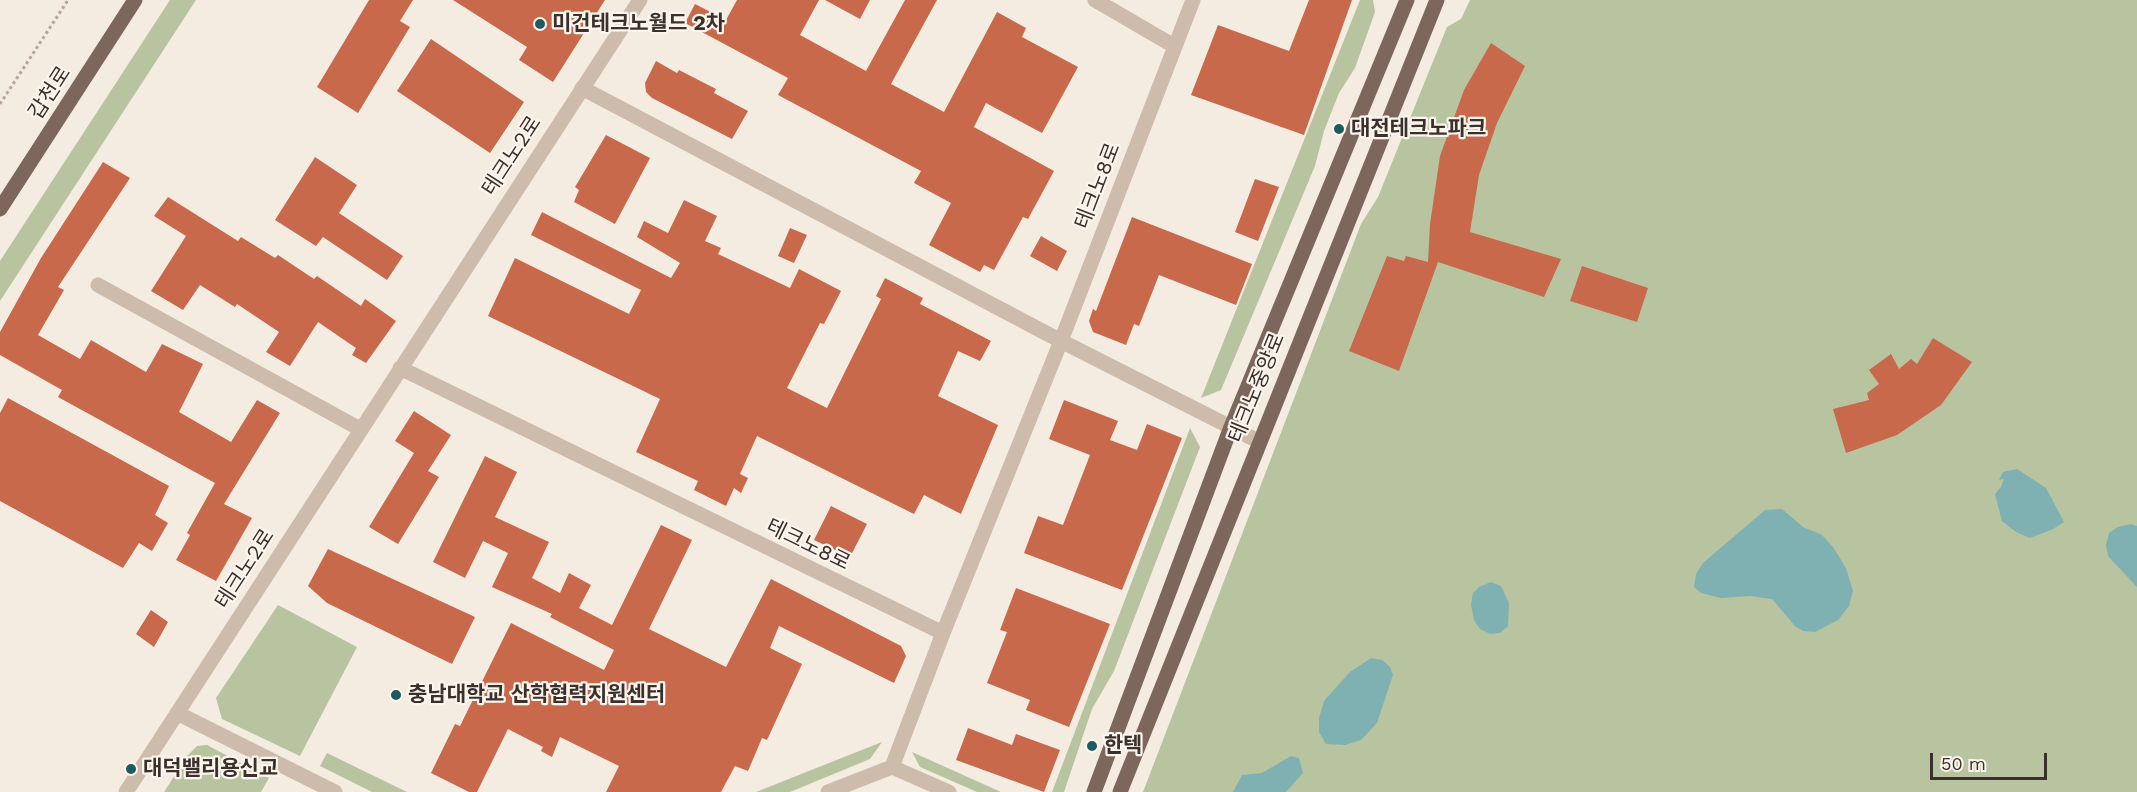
<!DOCTYPE html>
<meta charset="utf-8">
<style>
body{margin:0}
#map{position:relative;width:2137px;height:792px;overflow:hidden;background:#f4ebe1;font-family:"Work Sans",sans-serif}
canvas{display:block}
.scale{position:absolute;left:1930px;top:753px;width:117px;height:27px;box-sizing:border-box;border:3px solid #3b302b;border-top:0;padding-left:8px;font-size:18px;line-height:21px;white-space:nowrap;color:#3b302b;-webkit-text-stroke:4px #fbf5ee;paint-order:stroke}
</style>
<div id="map">
<canvas width="2137" height="792"></canvas>
<div class="scale">50 m</div>
</div>
<script>
const ctx = document.querySelector('canvas').getContext('2d');
ctx.lineJoin = 'round';
function paint(path, color) { ctx.fillStyle = color; ctx.fill(path, 'evenodd'); }
const toPath = rows => new Path2D(rows.map(r => 'M' + r).join(''));
function stroke(path, color, width, dash) { ctx.strokeStyle = color; ctx.lineWidth = width; ctx.lineCap = dash ? 'butt' : 'round'; ctx.setLineDash(dash || []); ctx.stroke(path); }
function label(font, color, halo, rows, align = 'center') {
  ctx.font = font + ' "Work Sans","Noto Sans KR",sans-serif'; ctx.lineWidth = 4.5; ctx.setLineDash([]); ctx.textBaseline = 'middle'; ctx.strokeStyle = halo; ctx.fillStyle = color; for (const [text, x, y, turn = 0] of rows) {
    ctx.save(); ctx.translate(x, y); ctx.rotate((+turn || 0) * Math.PI / 180); ctx.textAlign = isNaN(turn) ? turn : align; if (halo) ctx.strokeText(text, 0, 0); ctx.fillText(text, 0, 0); ctx.restore();
  }
}
paint(toPath([
 [170,0,196,0,0,301,0,261],
 [1360,0,1373,0,1375,12,1355,68,1339,93,1324,131,1315,166,1221,390,1201,398],
 [1470,0,2137,0,2137,792,1143,792,1361,224,1378,197,1447,27,1461,19],
 [1190,428,1200,447,1114,671,1092,709,1064,792,1052,792],
 [278,605,357,647,300,756,222,719,216,698],
 [882,742,870,759,790,792,756,792],
 [207,745,269,778,261,792,164,792,187,756,197,746],
 [912,752,1001,792,977,792,920,767],
 [327,753,407,792,372,792,320,766]
]), '#b8c4a0');
paint(toPath([
 [2017,469,2046,488,2064,522,2053,529,2030,538,2016,532,2002,521,1995,494,2001,487,2004,479,1999,480,2003,472],
 [1782,509,1803,527,1822,535,1833,547,1846,568,1853,591,1849,606,1838,620,1815,632,1803,631,1795,626,1772,599,1750,596,1721,598,1701,593,1694,587,1696,574,1703,563,1765,510],
 [2131,524,2137,526,2137,587,2108,556,2106,545,2109,533,2118,527],
 [1491,582,1501,586,1509,603,1508,626,1500,633,1490,634,1480,629,1474,620,1471,605,1473,593,1479,587],
 [1371,658,1382,660,1390,667,1393,675,1377,723,1361,740,1345,745,1326,744,1319,732,1319,718,1324,701,1350,672],
 [1291,756,1299,758,1303,773,1286,792,1233,792,1242,775,1262,773]
]), '#7fb0b2');
paint(toPath([
 [369,0,413,0,400,21,410,27,358,113,317,87],
 [453,0,605,0,553,82,519,60,527,47],
 [737,0,819,0,800,35,866,71,905,0,937,0,891,84,944,112,997,12,1026,28,1022,37,1078,67,1042,133,986,103,974,127,1054,171,1028,219,1023,217,994,270,984,265,980,272,929,245,951,203,914,183,921,171,778,95,788,78,685,23,695,4,726,20],
 [825,0,870,0,860,19],
 [1309,0,1352,0,1304,135,1191,95,1218,25,1289,51],
 [431,39,524,102,490,153,397,91],
 [1491,43,1525,66,1497,123,1479,175,1470,232,1561,259,1544,297,1438,262,1399,371,1349,351,1387,256,1404,261,1406,256,1428,262,1430,224,1440,156,1464,90],
 [656,61,677,73,679,70,716,89,714,93,748,111,732,139,652,98,646,92,645,83],
 [606,135,650,158,615,224,574,202,579,190,575,187],
 [315,157,357,185,339,213,403,256,387,280,323,237,316,246,275,220],
 [103,162,130,178,58,287,64,290,38,335,80,359,91,340,146,372,162,344,203,364,179,412,231,442,257,400,280,413,224,504,252,518,216,581,176,560,190,535,187,533,215,483,58,397,62,390,0,355,0,332,41,258],
 [1255,179,1279,187,1258,241,1235,232],
 [168,197,238,241,241,237,275,258,278,255,314,279,317,276,361,306,365,299,396,321,366,363,352,355,356,348,318,322,290,366,266,352,279,332,237,304,235,307,200,285,183,310,151,291,186,236,154,216],
 [684,200,717,216,705,241,721,248,718,254,790,288,799,269,841,291,824,324,820,323,787,388,827,408,881,299,876,296,885,278,923,298,920,304,991,341,980,361,958,351,938,396,998,425,961,514,924,495,914,514,757,436,740,474,748,478,741,493,734,488,726,506,694,490,698,481,636,452,660,399,488,316,515,258,629,314,641,290,531,235,542,212,671,278,680,263,637,237,644,221,668,233],
 [1132,217,1252,264,1236,305,1159,275,1139,326,1134,324,1126,345,1093,332,1089,321,1093,309,1096,311],
 [790,228,807,235,794,263,778,256],
 [1041,236,1067,251,1057,271,1030,256],
 [1582,266,1648,288,1637,322,1570,301],
 [1933,338,1972,362,1941,405,1897,435,1846,453,1833,409,1869,400,1867,393,1879,384,1869,370,1891,354,1899,369,1911,359,1917,364],
 [8,398,169,486,155,515,168,523,152,551,139,543,123,568,0,501,0,413],
 [1064,400,1118,421,1110,440,1137,450,1147,424,1182,438,1122,590,1024,553,1038,516,1063,525,1090,455,1049,439],
 [414,411,451,435,428,471,439,477,398,544,369,527,414,453,395,441],
 [485,456,517,472,495,517,549,542,532,578,560,593,569,573,591,585,579,608,612,625,661,525,692,540,649,629,726,667,771,579,901,646,906,656,894,683,779,626,770,648,802,664,767,740,762,738,748,771,735,766,721,792,606,792,619,766,560,737,552,757,541,751,543,747,508,729,477,792,469,792,431,773,455,724,460,726,511,623,604,670,614,650,550,617,552,614,492,587,508,553,483,541,465,578,433,562],
 [831,506,867,524,850,557,814,540],
 [328,549,475,617,452,664,327,603,308,586],
 [1016,588,1110,624,1069,727,1026,710,1030,700,987,683,1007,632,1000,630],
 [151,610,168,622,154,647,136,634],
 [968,728,1012,745,1016,734,1060,750,1044,792,956,760]
]), '#c8694b');
stroke(toPath([
 [0,104,68,0]
]), '#b9a596', 3, [3, 3]);
stroke(toPath([
 [1095,0,1174,46],
 [582,88,1061,341,1258,441],
 [98,285,360,429],
 [400,368,943,633],
 [177,713,335,792],
 [892,767,949,792],
 [126,792,640,0],
 [828,792,892,767,943,633,1061,341,1193,0]
]), '#cdbbac', 15);
stroke(toPath([
 [0,209,135,0],
 [1094,792,1231,427,1407,0],
 [1120,792,1437,0]
]), '#7d675c', 15);
for (const [x, y, r, color] of [
 [540,24,6,"#1f5a5e"],
 [1339,129,6,"#1f5a5e"],
 [396,695,6,"#1f5a5e"],
 [1092,746,6,"#1f5a5e"],
 [131,769,6,"#1f5a5e"]
]) { const dot = new Path2D(); dot.arc(x, y, r, 0, 2 * Math.PI); ctx.fillStyle = color; ctx.fill(dot); stroke(dot, '#fbf5ee', 2); }
label('bold 21px', '#3b302b', '#fbf5ee', [
 ["미건테크노월드 2차",552,24],
 ["대전테크노파크",1351,129],
 ["충남대학교 산학협력지원센터",408,695],
 ["한텍",1104,746],
 ["대덕밸리용신교",143,769]
], 'left');
label('21px', '#3b302b', '#fbf5ee', [
 ["갑천로",50,93,-57],
 ["테크노2로",512,156,-57],
 ["테크노8로",1098,186,-69],
 ["테크노중앙로",1257,388,-68],
 ["테크노8로",808,545,26],
 ["테크노2로",245,569,-57]
]);
</script>
